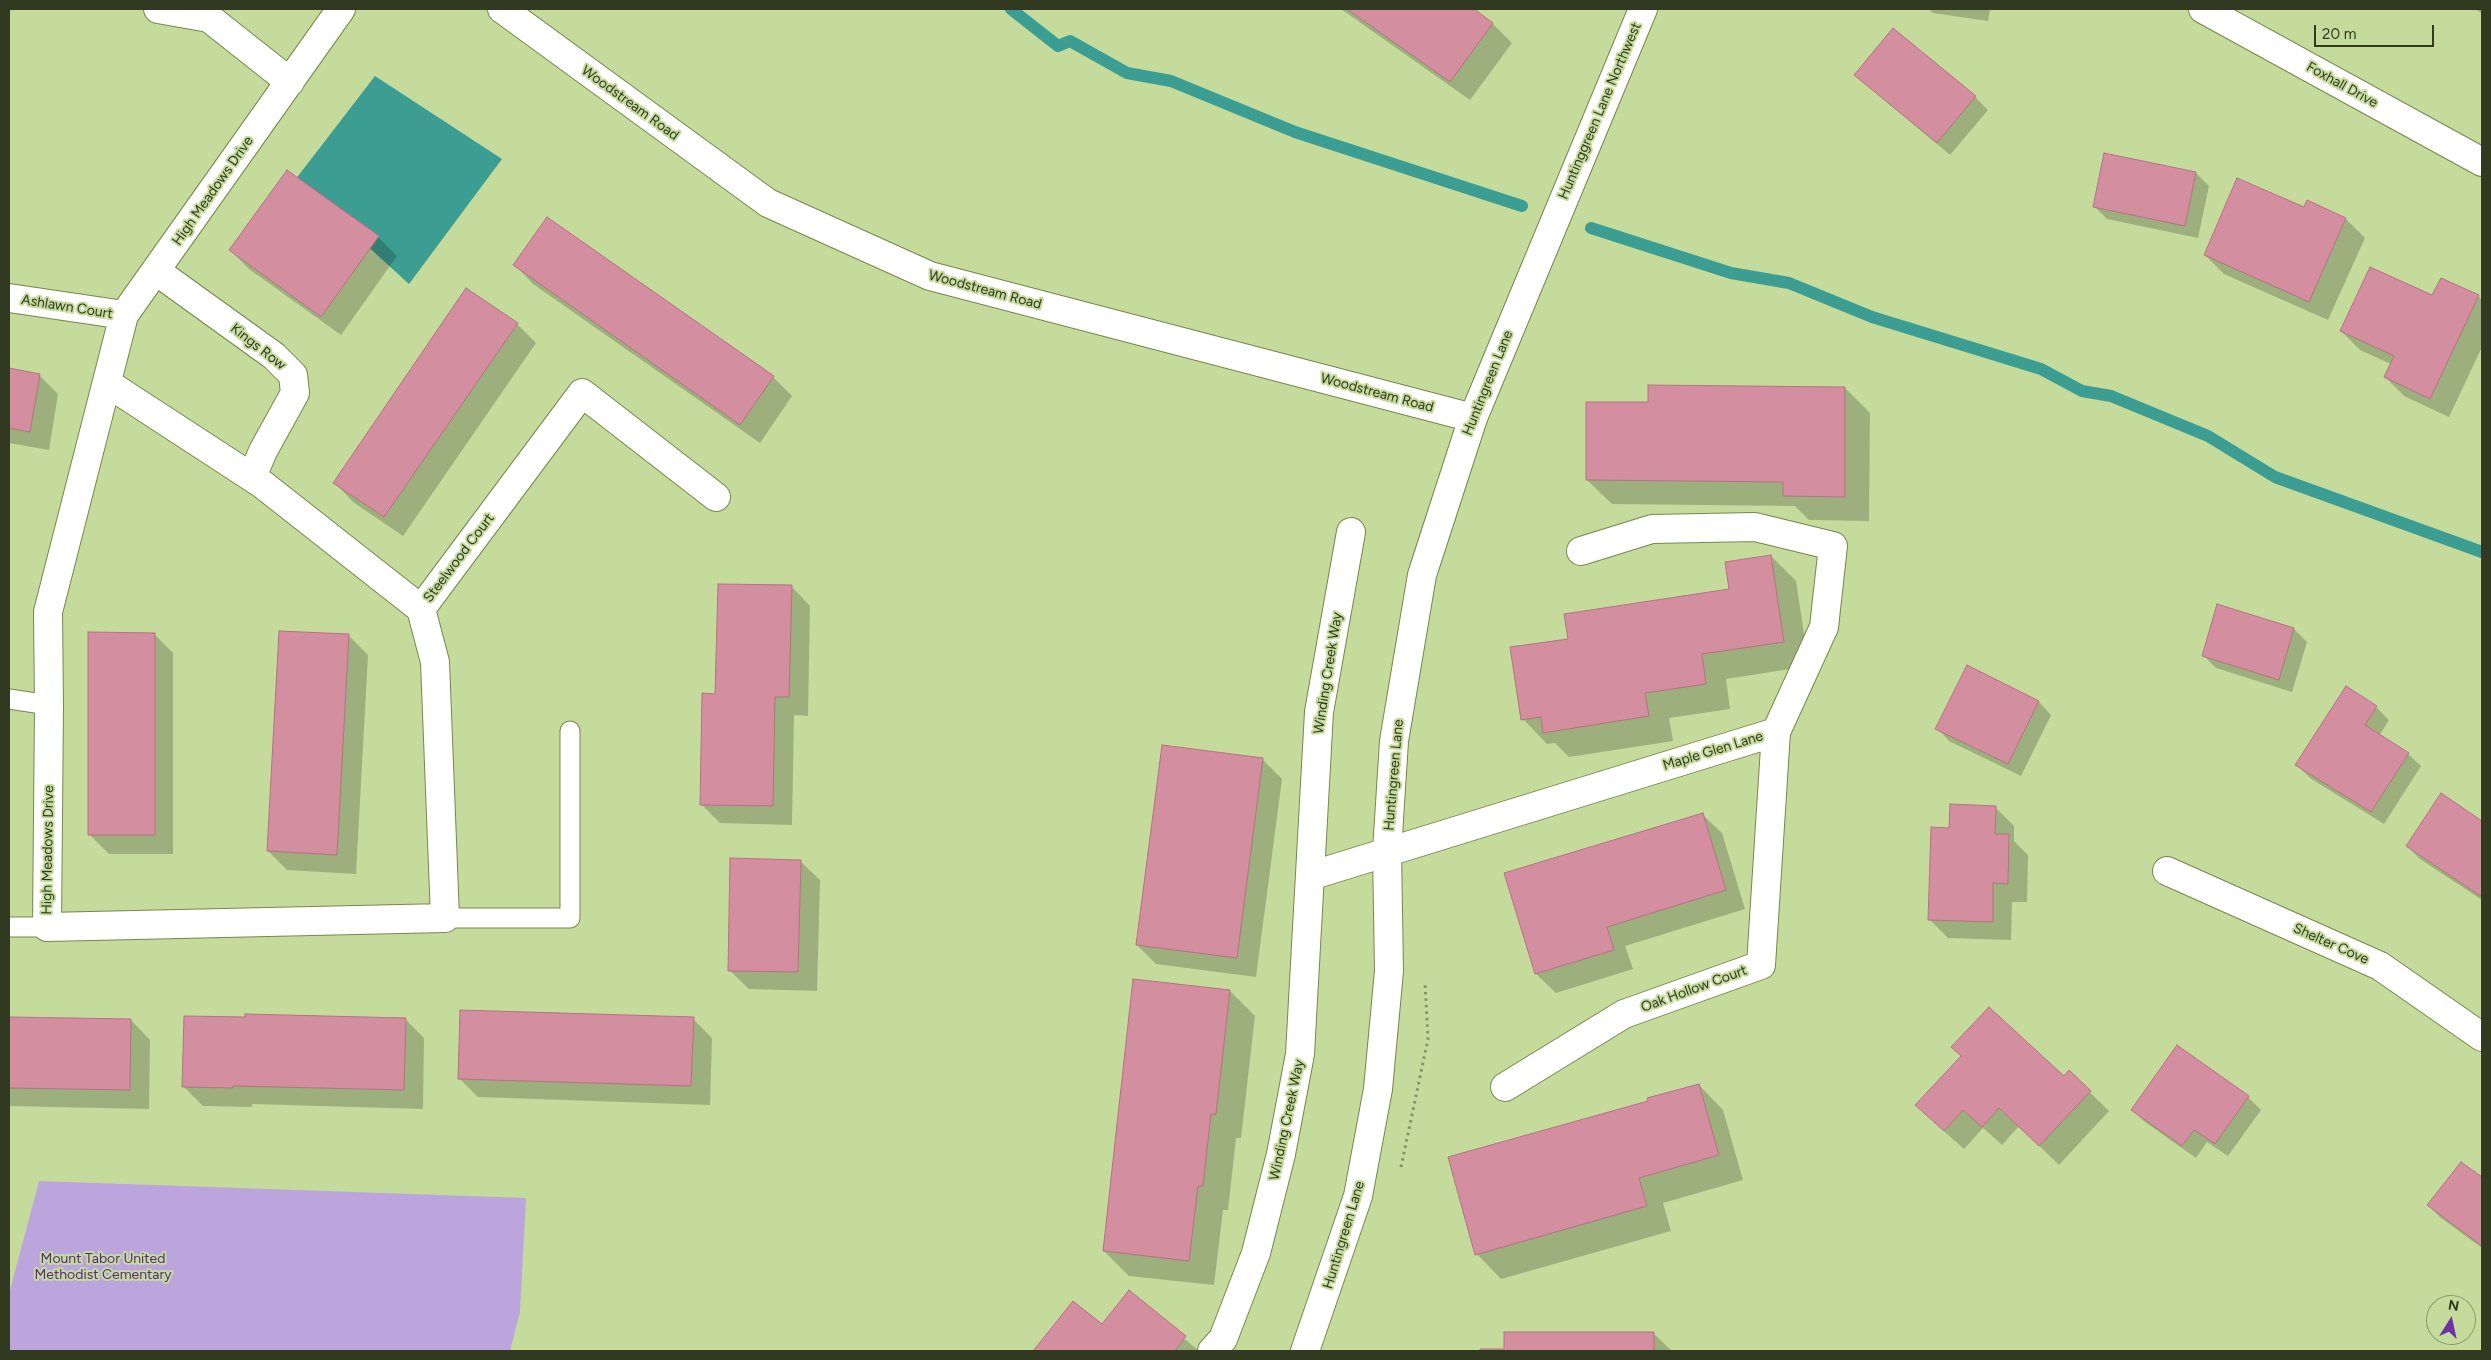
<!DOCTYPE html>
<style>
body{margin:0}
#map{position:relative;width:2491px;height:1360px;overflow:hidden;background:#c5db9c;font-family:Figtree,sans-serif}
canvas{display:block}
.frame{position:absolute;inset:0;border:10px solid #313920;pointer-events:none}
.north{position:absolute;left:2426px;top:1295px;width:50px;height:50px;box-sizing:border-box;background:#c5db9c;border:1px solid #8a9a6a;border-radius:50%;rotate:10deg;font-size:14px;font-weight:700;line-height:20px;text-align:center;color:#313920}
.north::after{content:'';display:block;margin:auto;width:18px;height:22px;background:#6e32a7;clip-path:polygon(50% 0,100% 100%,50% 72%,0 100%)}
.scale{position:absolute;left:2314px;top:25px;width:120px;height:22px;box-sizing:border-box;border:2px solid #313920;border-top:0;padding-left:6px;font-size:15px;line-height:18px;white-space:nowrap;color:#313920;-webkit-text-stroke:4px #c5db9c;paint-order:stroke}
</style>
<div id="map">
<canvas width="2491" height="1360"></canvas>
<div class="frame"></div>
<div class="north">N</div>
<div class="scale">20 m</div>
</div>
<script>
const ctx = document.querySelector('canvas').getContext('2d');
ctx.lineJoin = 'round';
function paint(path, color) { ctx.fillStyle = color; ctx.fill(path, 'evenodd'); }
const toPath = rows => new Path2D(rows.map(r => 'M' + r).join(''));
function stroke(path, color, width, dash) { ctx.strokeStyle = color; ctx.lineWidth = width; ctx.lineCap = dash ? 'butt' : 'round'; ctx.setLineDash(dash || []); ctx.stroke(path); }
function label(font, color, halo, rows, align = 'center') {
  ctx.font = font + ' Figtree,sans-serif'; ctx.lineWidth = 4; ctx.setLineDash([]); ctx.textBaseline = 'middle'; ctx.strokeStyle = halo; ctx.fillStyle = color; for (const [text, x, y, turn = 0] of rows) {
    ctx.save(); ctx.translate(x, y); ctx.rotate((+turn || 0) * Math.PI / 180); ctx.textAlign = isNaN(turn) ? turn : align; if (halo) ctx.strokeText(text, 0, 0); ctx.fillText(text, 0, 0); ctx.restore();
  }
}
paint(toPath([
 [39,1181,526,1198,520,1312,510,1351,9,1351,9,1294]
]), '#bca5dc');
paint(toPath([
 [375,76,502,159,409,284,295,180]
]), '#3c9e92');
paint(toPath([
 [1341,9,1472,9,1493,24,1512,43,1470,100],
 [1929,9,1990,9,1988,21,1933,13],
 [2474,9,2482,9,2482,13],
 [1855,75,1975,97,1988,110,1950,155],
 [2196,173,2209,186,2198,238,2107,219,2094,206],
 [2304,209,2346,219,2365,238,2328,320,2224,274,2205,255],
 [547,218,773,377,792,396,760,443,533,284,514,264],
 [378,237,397,256,341,335,249,269,230,250],
 [2478,296,2482,300,2482,347,2449,417,2404,396,2385,377,2391,364,2360,350,2341,331,2433,297],
 [517,324,536,343,403,536,353,502,334,482],
 [9,370,39,375,58,394,49,450,9,443],
 [1845,388,1870,413,1869,521,1809,520,1795,506,1612,504,1587,480],
 [1771,556,1796,581,1809,666,1726,679,1730,709,1669,718,1673,741,1569,757,1555,743,1547,744,1523,719,1569,640,1731,591],
 [791,586,810,606,808,716,794,715,792,825,720,823,701,804,717,695],
 [2294,629,2307,642,2292,692,2216,668,2203,655],
 [154,634,173,653,173,854,109,854,89,834],
 [349,636,368,655,356,874,287,870,268,851],
 [1967,667,2039,702,2051,715,2021,776,1949,741,1937,728],
 [2346,688,2376,707,2389,720,2379,736,2408,754,2421,766,2384,824,2310,778,2297,765],
 [1263,760,1282,779,1256,977,1156,964,1137,945],
 [2441,795,2482,823,2482,900,2420,859,2407,846],
 [1995,807,2014,826,2014,841,2028,855,2027,902,2012,902,2011,940,1948,938,1929,919],
 [1702,814,1722,833,1745,909,1625,946,1633,969,1556,993,1536,974,1506,874],
 [800,861,820,880,817,991,749,989,729,970],
 [1134,981,1230,991,1255,1016,1241,1138,1236,1138,1228,1210,1223,1210,1214,1285,1129,1276,1104,1251],
 [9,1018,131,1020,150,1040,149,1109,9,1106],
 [405,1019,424,1038,423,1109,252,1104,252,1107,203,1106,183,1086],
 [693,1019,712,1038,710,1105,478,1097,459,1078],
 [2177,1046,2248,1097,2261,1110,2228,1156,2207,1142,2196,1158,2145,1122,2132,1110],
 [1962,1056,2064,1078,2069,1072,2109,1111,2059,1165,2019,1126,2002,1145,1983,1128,1964,1149,1936,1124],
 [1699,1085,1723,1110,1743,1180,1663,1203,1671,1231,1501,1279,1477,1254,1649,1102],
 [2461,1164,2482,1178,2482,1248,2441,1218,2428,1205],
 [1129,1292,1199,1351,1034,1351,1073,1303,1102,1326],
 [1653,1333,1672,1351,1481,1351,1505,1350]
]), '#0003');
stroke(toPath([
 [1011,9,1058,46,1070,41,1127,73,1171,81,1295,132,1522,206],
 [1591,228,1731,273,1789,283,1872,317,2041,369,2082,391,2111,396,2208,436,2275,477,2482,552]
]), '#3c9e92', 12);
const building = toPath([
 [1347,9,1474,9,1493,23,1450,82,1347,9],
 [1893,28,1976,96,1937,143,1854,75,1893,28],
 [2104,153,2196,172,2185,226,2093,207,2104,153],
 [287,170,379,236,321,317,229,250,287,170],
 [2237,178,2304,207,2307,200,2346,218,2309,302,2204,255,2237,178],
 [547,217,774,376,740,425,513,265,547,217],
 [2370,267,2432,295,2441,278,2479,295,2430,399,2384,377,2394,356,2340,331,2370,267],
 [466,288,518,323,384,517,333,483,466,288],
 [9,368,40,374,30,432,9,428,9,368],
 [1648,385,1845,387,1845,497,1783,496,1783,482,1586,480,1586,402,1648,402,1648,385],
 [1771,555,1784,642,1702,654,1706,684,1645,693,1649,716,1543,733,1541,717,1521,720,1510,647,1568,639,1564,614,1729,589,1725,562,1771,555],
 [718,584,792,585,789,697,775,697,773,806,700,805,702,693,715,694,718,584],
 [2217,604,2294,628,2279,680,2202,656,2217,604],
 [279,631,349,634,337,855,267,851,279,631],
 [88,632,155,633,155,835,88,835,88,632],
 [1967,665,2039,701,2008,764,1935,729,1967,665],
 [2346,686,2377,706,2365,725,2409,753,2371,812,2295,765,2346,686],
 [1162,745,1263,758,1237,958,1136,945,1162,745],
 [2441,793,2482,821,2482,897,2406,846,2441,793],
 [1950,804,1996,806,1995,834,2009,834,2008,884,1993,883,1993,922,1928,920,1931,827,1949,828,1950,804],
 [1703,813,1726,890,1607,927,1614,950,1535,974,1504,873,1703,813],
 [730,858,801,860,798,972,728,971,730,858],
 [1133,979,1230,990,1216,1114,1211,1114,1203,1186,1198,1186,1189,1261,1103,1251,1133,979],
 [1989,1007,2064,1076,2069,1070,2091,1091,2039,1146,1999,1108,1982,1127,1963,1110,1944,1131,1915,1105,1961,1056,1951,1047,1989,1007],
 [460,1010,694,1017,691,1086,458,1079,460,1010],
 [245,1014,406,1018,404,1090,233,1086,233,1088,182,1087,184,1016,245,1017,245,1014],
 [9,1017,131,1019,130,1090,9,1088,9,1017],
 [2177,1045,2249,1096,2215,1144,2194,1130,2182,1146,2131,1110,2177,1045],
 [1699,1084,1719,1155,1639,1178,1647,1206,1475,1255,1448,1157,1648,1101,1647,1098,1699,1084],
 [2461,1162,2482,1177,2482,1246,2427,1205,2461,1162],
 [1129,1290,1186,1336,1175,1351,1033,1351,1073,1301,1102,1324,1129,1290],
 [1504,1332,1654,1332,1654,1351,1480,1351,1480,1349,1504,1349,1504,1332]
]);
paint(building, '#d38e9f');
stroke(building, '#b47283', 1);
const lane = toPath([
 [9,699,49,705],
 [445,918,570,918,570,731],
 [9,927,47,927]
]);
const street = toPath([
 [158,9,209,18,290,82],
 [341,9,124,315,48,612,49,705,47,927,445,918,435,662,421,609,582,393,716,497],
 [502,9,768,203,930,276,1473,418],
 [2203,9,2482,162],
 [156,271,274,356,293,375,295,393,263,451,252,477],
 [9,298,124,315],
 [107,383,262,484,421,609],
 [2167,871,2380,966,2482,1037],
 [1310,876,1776,732,1824,627,1833,546,1755,527,1652,529,1581,551],
 [1505,1087,1624,1014,1761,965,1776,732],
 [1212,1351,1223,1339,1256,1253,1281,1154,1300,1054,1319,712,1351,532]
]);
const secondary = toPath([
 [1305,1351,1358,1196,1378,1089,1389,971,1387,851,1394,741,1422,575,1473,418,1643,9]
]);
stroke(lane, '#75884c', 21);
stroke(street, '#75884c', 30);
stroke(secondary, '#75884c', 30);
stroke(toPath([
 [1401,1167,1428,1039,1425,983]
]), '#839365', 3, [2.5, 4]);
stroke(lane, '#fff', 19);
stroke(street, '#fff', 28);
stroke(secondary, '#fff', 28);
label('14px', '#313920', '#c5db9c', [
 ["Foxhall Drive",2342,85,29],
 ["Woodstream Road",630,103,36],
 ["Huntinggreen Lane Northwest",1600,111,-67],
 ["High Meadows Drive",213,191,-55],
 ["Woodstream Road",985,290,15],
 ["Ashlawn Court",67,307,9],
 ["Kings Row",258,347,38],
 ["Huntingreen Lane",1488,383,-68],
 ["Woodstream Road",1377,393,15],
 ["Steelwood Court",459,558,-53],
 ["Winding Creek Way",1328,673,-81],
 ["Maple Glen Lane",1713,751,-17],
 ["Huntingreen Lane",1394,775,-85],
 ["High Meadows Drive",48,850,-89],
 ["Shelter Cove",2331,944,24],
 ["Oak Hollow Court",1694,989,-20],
 ["Winding Creek Way",1287,1120,-78],
 ["Huntingreen Lane",1344,1235,-73]
]);
label('14px', '#562882', '#c5db9c', [
 ["Mount Tabor United",103,1259],
 ["Methodist Cementary",103,1275]
]);
</script>
